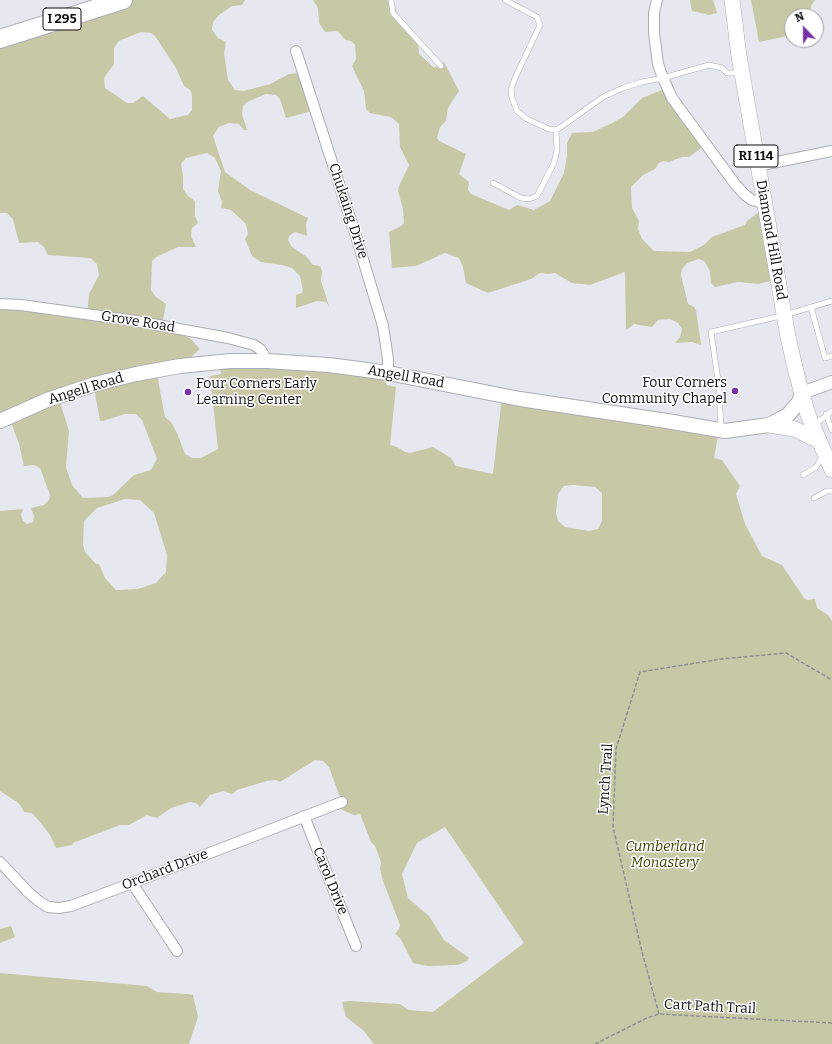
<!DOCTYPE html>
<style>
body{margin:0}
#map{position:relative;width:832px;height:1044px;overflow:hidden;background:#e6e7ef;font-family:Bitter,serif}
canvas{display:block}
.north{position:absolute;left:784px;top:8px;width:40px;height:40px;box-sizing:border-box;background:#fff;border:1px solid #9e9e9f;border-radius:50%;rotate:338deg;font-size:11px;font-weight:700;line-height:16px;text-align:center;color:#0c0d0f}
.north::after{content:'';display:block;margin:auto;width:14px;height:18px;background:#7530a4;clip-path:polygon(50% 0,100% 100%,50% 72%,0 100%)}
</style>
<div id="map">
<canvas width="832" height="1044"></canvas>
<div class="north">N</div>
</div>
<script>
const ctx = document.querySelector('canvas').getContext('2d');
ctx.lineJoin = 'round';
function paint(path, color) { ctx.fillStyle = color; ctx.fill(path, 'evenodd'); }
const toPath = rows => new Path2D(rows.map(r => 'M' + r).join(''));
function stroke(path, color, width, dash) { ctx.strokeStyle = color; ctx.lineWidth = width; ctx.lineCap = dash ? 'butt' : 'round'; ctx.setLineDash(dash || []); ctx.stroke(path); }
function label(font, color, halo, rows, align = 'center') {
  ctx.font = font + ' Bitter,serif'; ctx.lineWidth = 3; ctx.setLineDash([]); ctx.textBaseline = 'middle'; ctx.strokeStyle = halo; ctx.fillStyle = color; for (const [text, x, y, turn = 0] of rows) {
    ctx.save(); ctx.translate(x, y); ctx.rotate((+turn || 0) * Math.PI / 180); ctx.textAlign = isNaN(turn) ? turn : align; if (halo) ctx.strokeText(text, 0, 0); ctx.fillText(text, 0, 0); ctx.restore();
  }
}
paint(toPath([
 [132,0,245,0,242,5,232,6,219,15,213,22,212,30,218,38,226,42,224,53,228,80,235,90,244,91,270,84,289,74,300,73,312,111,286,118,280,99,276,95,266,94,247,102,243,106,242,114,247,130,244,130,239,124,229,123,219,127,213,136,225,172,250,190,308,218,306,224,307,236,295,232,289,236,288,240,292,247,307,257,313,265,320,266,322,271,321,281,329,306,326,302,317,301,296,308,296,295,302,293,303,290,300,276,292,268,282,265,261,262,252,256,245,239,248,234,246,224,231,210,221,208,222,202,218,191,221,171,215,158,207,153,186,158,181,164,183,176,183,189,188,196,195,201,195,216,198,223,192,228,191,236,196,247,178,247,156,257,152,261,151,290,155,296,166,304,162,325,174,329,191,339,200,349,184,363,157,374,165,417,171,422,177,433,185,454,192,458,201,458,218,449,210,376,221,374,220,366,223,365,384,376,387,385,396,387,390,445,397,447,405,452,410,453,433,447,451,458,456,466,493,474,502,397,718,435,714,458,722,460,740,486,736,494,745,524,762,556,782,565,804,598,807,600,815,599,817,608,828,615,832,621,832,1044,374,1044,363,1030,346,1017,342,1002,348,1001,400,1004,409,1010,433,1012,524,943,445,827,417,843,402,874,408,898,429,916,444,940,469,958,467,961,458,965,428,966,413,963,400,938,395,934,399,929,400,925,383,881,380,869,381,862,375,846,371,842,360,814,354,815,338,808,341,800,329,767,323,761,315,760,280,782,276,780,267,781,237,790,232,794,223,791,210,795,200,807,196,803,190,802,171,808,157,818,147,815,129,825,120,825,73,843,72,845,56,848,50,835,41,823,32,813,24,812,21,806,17,802,0,791,0,510,1,511,23,509,21,514,23,521,27,524,33,522,34,516,31,508,44,505,49,500,50,495,40,468,34,465,24,466,19,444,11,422,0,425,0,307,87,315,89,294,99,275,97,264,90,258,48,255,44,247,38,242,19,243,13,219,7,213,0,213,0,42],
 [141,32,151,33,155,36,176,68,184,86,190,90,192,95,192,110,188,115,170,119,143,96,133,103,127,103,105,88,104,78,114,64,114,48,119,41],
 [94,388,100,421,103,421,125,414,136,414,142,420,157,459,151,470,134,475,113,495,108,497,83,498,72,485,66,467,69,431,59,399],
 [573,485,595,487,602,493,602,521,598,529,589,531,565,527,558,521,556,513,558,494,564,486],
 [125,499,140,500,154,513,167,555,166,572,156,583,138,589,116,590,105,578,99,564,96,564,85,552,83,545,84,521,97,508],
 [313,0,391,0,406,31,418,41,419,54,433,67,441,67,444,62,459,91,448,108,446,121,440,127,437,138,439,141,466,154,459,174,469,182,468,190,471,194,509,210,517,205,534,210,550,201,564,173,567,156,567,143,572,133,593,132,612,123,623,117,642,98,667,88,705,145,689,157,682,157,669,162,663,161,659,163,655,169,643,175,631,187,632,208,639,221,638,229,642,239,654,251,690,252,704,245,712,237,745,225,747,221,759,212,778,279,758,284,738,282,715,287,711,283,710,271,704,261,699,259,687,263,682,269,681,275,688,304,694,307,696,310,701,345,692,342,675,343,680,337,682,329,678,323,670,319,658,320,652,327,634,324,626,330,625,272,590,285,572,283,555,273,548,274,540,273,531,279,488,293,466,283,463,267,459,258,445,253,416,266,392,268,389,232,401,226,404,223,403,209,398,191,399,186,409,165,400,147,399,124,391,117,370,113,366,109,364,91,352,66,356,59,355,45,351,41,345,40,339,32,335,31,325,32,319,23,318,8],
 [690,0,713,0,717,13,709,15,692,11],
 [751,0,815,0,811,6,810,16,792,16,792,35,759,42],
 [11,926,15,937,0,943,0,929],
 [0,973,147,986,157,992,187,994,193,995,198,1017,189,1044,0,1044]
]), '#c7c9a6');
const service = toPath([
 [391,0,393,13,441,66],
 [505,0,537,17,540,25,515,78,511,89,512,98,517,111,527,119,549,129,556,130,561,127,603,97,623,88,642,82,663,78,709,65,722,68,727,73,741,73],
 [493,183,521,198,529,199,537,196,554,163,557,150,556,130],
 [811,307,825,358,832,356],
 [826,414,832,430],
 [814,425,832,411],
 [721,429,719,387,711,332,785,315,832,301],
 [803,475,816,467,823,456],
 [814,498,827,491,832,491]
]);
const minor = toPath([
 [657,0,654,13,654,33,658,64,663,78,672,98,735,184,745,195,752,200,764,203],
 [296,51,356,236,383,326,388,359,388,373],
 [757,166,832,151],
 [0,304,21,305,136,321,228,338,254,345,261,350,267,361],
 [304,816,356,946],
 [0,862,28,892,40,902,48,907,59,908,71,906,132,883,342,802],
 [132,883,177,951]
]);
const tertiary = toPath([
 [802,393,832,382]
]);
const secondary = toPath([
 [0,421,47,400,95,384,136,374,180,366,230,361,267,361,329,365,359,369,388,373,520,399,667,421,725,431,769,425,788,415,799,402,802,393]
]);
const primary = toPath([
 [732,0,739,56,788,337,797,376,808,415,832,470],
 [769,425,795,429,819,441]
]);
const motorway = toPath([
 [0,39,123,0]
]);
stroke(service, '#abadb4', 6);
stroke(minor, '#abadb4', 12);
stroke(tertiary, '#abadb4', 14);
stroke(secondary, '#abadb4', 16);
stroke(primary, '#abadb4', 16);
stroke(motorway, '#abadb4', 20);
stroke(toPath([
 [659,1014,642,952,613,827,616,749,640,672,721,659,786,653,832,680],
 [595,1044,647,1018,659,1014,832,1023]
]), '#8e8f95', 1.5, [4, 2]);
stroke(service, '#fff', 5);
stroke(minor, '#fff', 10);
stroke(tertiary, '#fff', 12);
stroke(secondary, '#fff', 14);
stroke(primary, '#fff', 15);
stroke(motorway, '#fff', 18);
for (const [x, y, r, color] of [
 [735,391,4,"#7530a4"],
 [188,392,4,"#7530a4"]
]) { const dot = new Path2D(); dot.arc(x, y, r, 0, 2 * Math.PI); ctx.fillStyle = color; ctx.fill(dot); stroke(dot, '#fff', 1.5); }
for (const [x, y, w] of [
 [62,19,38],
 [756,156,44]
]) { const box = new Path2D(); box.roundRect(x - w / 2, y - 11, w, 22, 3); ctx.fillStyle = '#fff'; ctx.fill(box); stroke(box, '#0c0d0f', 1); }
label('bold 13px', '#0c0d0f', null, [
 ["I 295",62,19],
 ["RI 114",756,156]
]);
label('14px', '#0c0d0f', '#fff', [
 ["Chukaing Drive",348,211,72],
 ["Diamond Hill Road",771,240,80],
 ["Grove Road",138,322,9],
 ["Angell Road",406,377,10],
 ["Angell Road",86,389,-17],
 ["Lynch Trail",606,779,-86],
 ["Orchard Drive",165,870,-21],
 ["Carol Drive",330,881,68],
 ["Cart Path Trail",710,1007,3]
]);
label('14px', '#0c0d0f', '#fff', [
 ["Four Corners",727,383],
 ["Community Chapel",727,399],
 ["Four Corners Early",196,384,"left"],
 ["Learning Center",196,400,"left"]
], 'right');
label('italic 14px', '#404001', '#fff', [
 ["Cumberland",665,847],
 ["Monastery",665,863]
]);
</script>
